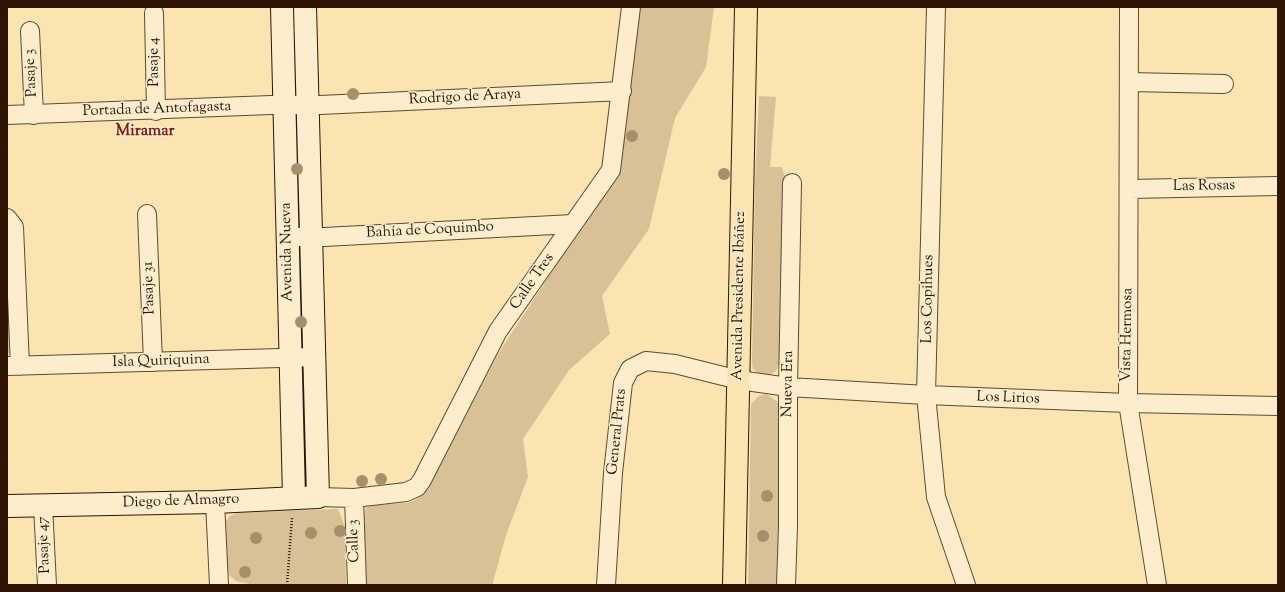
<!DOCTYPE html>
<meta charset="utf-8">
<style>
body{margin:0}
#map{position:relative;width:1285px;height:592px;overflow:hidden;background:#fae4b2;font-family:"Sorts Mill Goudy",serif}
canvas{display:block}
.frame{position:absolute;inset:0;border:8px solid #2e1506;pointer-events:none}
</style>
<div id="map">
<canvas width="1285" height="592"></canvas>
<div class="frame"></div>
</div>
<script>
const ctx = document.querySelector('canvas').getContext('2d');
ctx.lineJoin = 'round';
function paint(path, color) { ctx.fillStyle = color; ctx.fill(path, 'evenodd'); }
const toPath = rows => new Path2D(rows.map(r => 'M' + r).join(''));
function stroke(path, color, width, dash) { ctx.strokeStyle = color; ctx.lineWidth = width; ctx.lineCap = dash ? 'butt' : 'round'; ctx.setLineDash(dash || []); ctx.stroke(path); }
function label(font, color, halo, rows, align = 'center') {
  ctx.font = font + ' "Sorts Mill Goudy",serif'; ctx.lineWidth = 3; ctx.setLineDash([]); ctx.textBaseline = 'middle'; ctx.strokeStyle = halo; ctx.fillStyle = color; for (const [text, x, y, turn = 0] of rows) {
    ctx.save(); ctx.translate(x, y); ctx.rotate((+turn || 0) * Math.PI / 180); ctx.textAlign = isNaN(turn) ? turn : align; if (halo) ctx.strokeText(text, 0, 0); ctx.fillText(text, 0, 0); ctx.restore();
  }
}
paint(toPath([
 [635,7,714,7,706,67,675,118,649,229,602,296,610,334,569,370,523,439,528,477,506,535,493,582,493,585,365,585,364,515,366,508,372,505,408,503,416,499,429,487,498,354,615,175],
 [759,96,776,97,770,167,782,167,786,181,780,357,779,365,776,371,768,376,758,373,753,369,752,364,755,182],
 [295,115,299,118,303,225,298,226,296,224],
 [7,228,11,353,7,353],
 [300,249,303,251,304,345,299,342,297,250],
 [304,369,309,472,306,474,303,473,301,370],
 [766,394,778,402,780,407,779,585,748,585,751,404,759,396],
 [338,509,345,527,346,585,253,585,236,581,229,575,226,569,224,523,230,516,238,513]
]), '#d7c195');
const street = toPath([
 [936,7,926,395,936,497,966,585],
 [1129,7,1128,403,1157,585],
 [154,13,156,111],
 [30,31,34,115],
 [1129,82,1224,84],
 [7,115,271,105,320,105,622,91],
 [1130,189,1278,186],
 [147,214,153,362],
 [7,218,14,227,20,366],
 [287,237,324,237,573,224],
 [7,366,314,357],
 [318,497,354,498,406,492,417,487,422,480,498,331,611,170,631,7],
 [354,498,357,585],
 [215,502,219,585],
 [43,505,47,585],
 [606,585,613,473,623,383,630,369,646,361,675,364,739,380,788,387,926,395,1128,403,1278,406],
 [786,585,788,527,788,387,792,183]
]);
const secondary = toPath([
 [282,7,294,497],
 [7,506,215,502,318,497,305,7]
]);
const primary = toPath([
 [734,585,746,7]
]);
stroke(street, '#614931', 20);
stroke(secondary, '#2e1506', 24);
stroke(primary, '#2e1506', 24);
stroke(toPath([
 [287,585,292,518]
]), '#2e1506', 2.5, [1, 2]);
stroke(street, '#fcedcd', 18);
stroke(secondary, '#fcedcd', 22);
stroke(primary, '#fae4b2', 22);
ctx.fillStyle = '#a68f6b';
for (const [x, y] of [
 [353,94],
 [632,136],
 [297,169],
 [724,174],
 [301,322],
 [381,479],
 [362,481],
 [767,496],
 [340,531],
 [311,533],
 [763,536],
 [256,538],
 [245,572]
]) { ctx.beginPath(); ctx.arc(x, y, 6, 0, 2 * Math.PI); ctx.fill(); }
label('15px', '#2e1506', '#fcedcd', [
 ["Pasaje 4",155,62,-91],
 ["Pasaje 3",32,73,-93],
 ["Rodrigo de Araya",465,98,-3],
 ["Portada de Antofagasta",157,110,-2],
 ["Las Rosas",1204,187,-1],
 ["Bahía de Coquimbo",430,231,-3],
 ["Avenida Nueva",288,252,-91],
 ["Calle Tres",533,282,-55],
 ["Pasaje 31",150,288,-92],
 ["Avenida Presidente Ibáñez",740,296,-89],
 ["Los Copihues",929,299,-89],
 ["Vista Hermosa",1128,335,-89],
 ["Isla Quiriquina",161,362,-2],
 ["Nueva Era",789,384,-89],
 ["Los Lirios",1008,399,2],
 ["General Prats",618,432,-84],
 ["Diego de Almagro",181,502,-2],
 ["Calle 3",355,541,-92],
 ["Pasaje 47",45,545,-93]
]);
label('bold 16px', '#7a1f14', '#fcedcd', [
 ["Miramar",145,132]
]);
</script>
